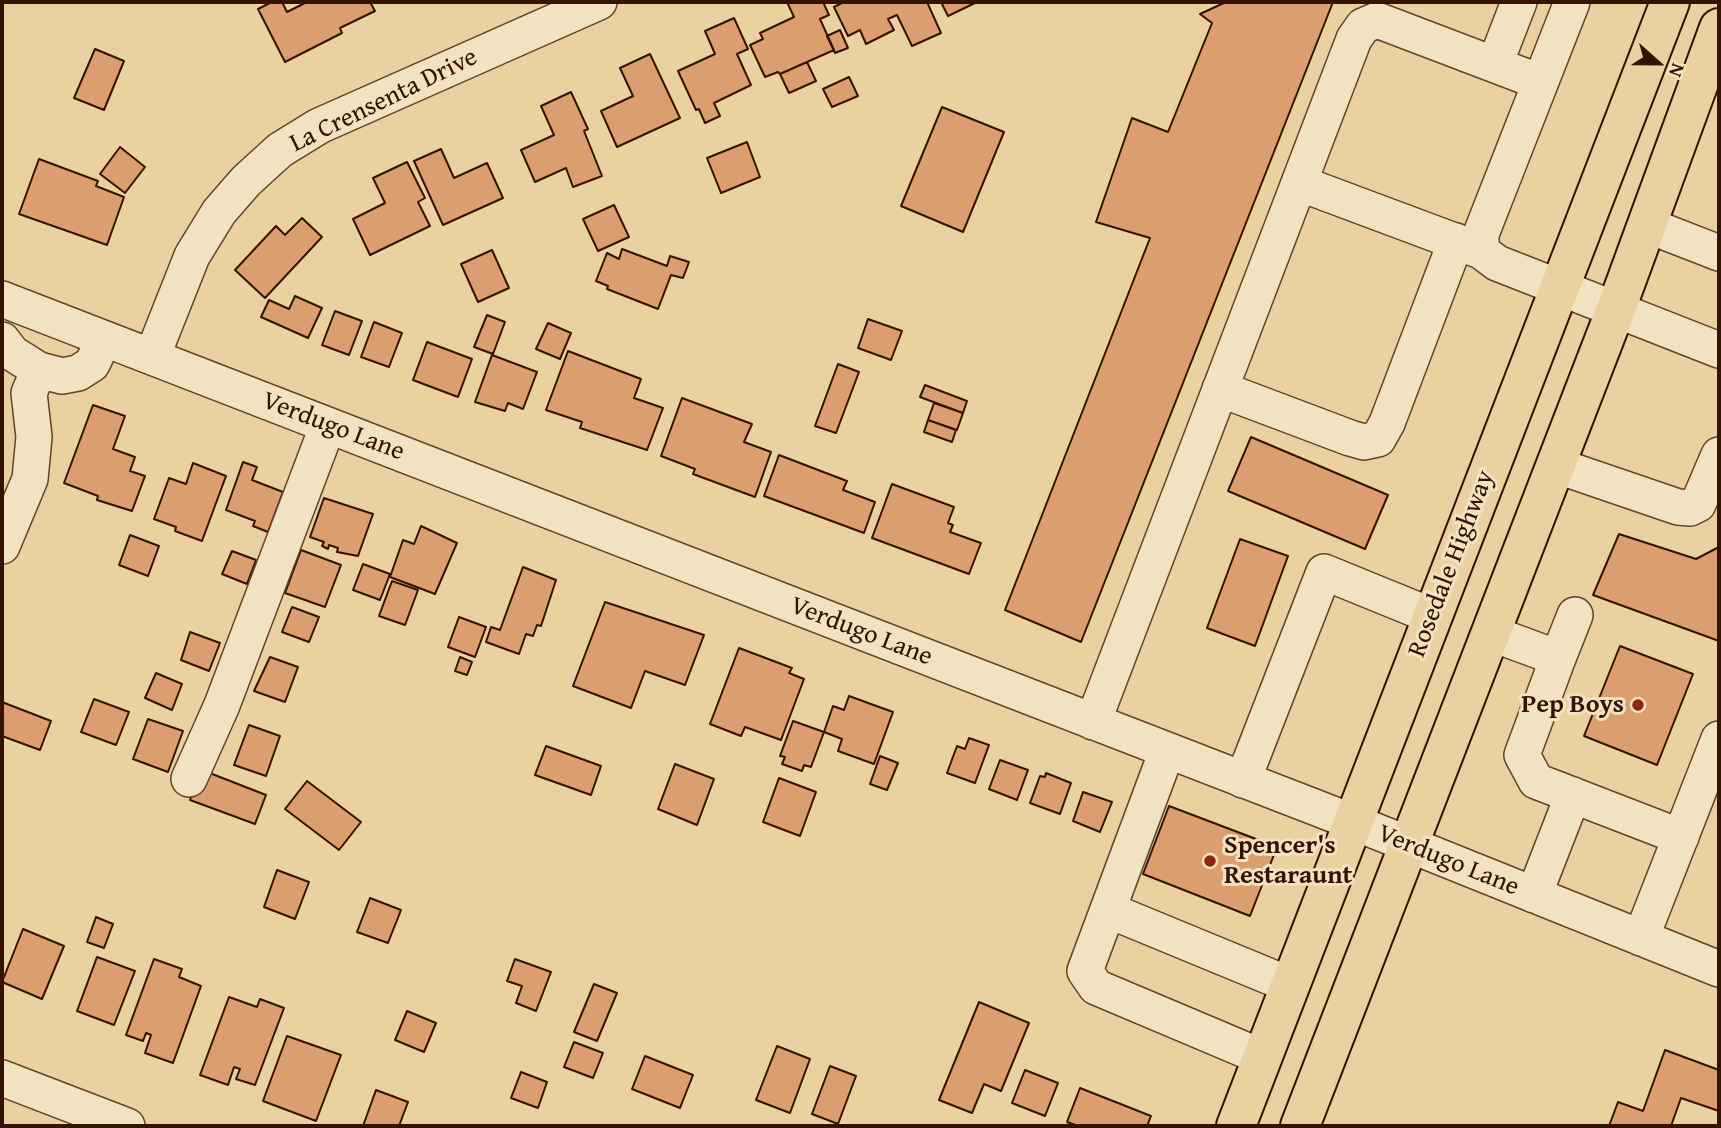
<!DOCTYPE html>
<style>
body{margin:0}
#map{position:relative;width:1721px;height:1128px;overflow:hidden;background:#ead2a0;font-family:"Gentium Book Plus",serif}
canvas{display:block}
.frame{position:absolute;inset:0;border:4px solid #341304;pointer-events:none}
.north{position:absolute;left:1623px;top:28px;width:70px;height:70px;-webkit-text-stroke:5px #f1e2c1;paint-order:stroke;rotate:111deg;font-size:19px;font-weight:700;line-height:28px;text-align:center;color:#341304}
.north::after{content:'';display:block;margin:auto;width:24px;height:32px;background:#341304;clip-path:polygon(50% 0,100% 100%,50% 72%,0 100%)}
</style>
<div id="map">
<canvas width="1721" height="1128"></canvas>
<div class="frame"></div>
<div class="north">N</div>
</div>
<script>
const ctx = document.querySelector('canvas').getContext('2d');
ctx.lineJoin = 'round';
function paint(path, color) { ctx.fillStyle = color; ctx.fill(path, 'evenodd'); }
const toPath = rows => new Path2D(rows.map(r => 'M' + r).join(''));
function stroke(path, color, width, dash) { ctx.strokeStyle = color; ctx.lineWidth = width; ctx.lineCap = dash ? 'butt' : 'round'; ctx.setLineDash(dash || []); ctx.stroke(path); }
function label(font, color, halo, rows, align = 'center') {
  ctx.font = font + ' "Gentium Book Plus",serif'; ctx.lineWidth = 6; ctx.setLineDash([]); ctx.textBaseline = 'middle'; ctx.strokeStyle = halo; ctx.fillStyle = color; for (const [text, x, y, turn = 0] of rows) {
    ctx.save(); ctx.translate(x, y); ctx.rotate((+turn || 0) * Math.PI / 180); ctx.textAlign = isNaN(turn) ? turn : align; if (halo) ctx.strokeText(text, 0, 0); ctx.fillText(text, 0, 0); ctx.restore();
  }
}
const building = toPath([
 [272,2,282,2,287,12,307,2,370,2,375,11,340,28,342,33,285,62,258,9,272,2],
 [787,2,823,2,829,15,820,19,834,50,780,74,778,72,765,77,750,45,763,39,760,33,794,17,787,2],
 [844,2,927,2,941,33,912,46,897,15,888,19,894,30,866,44,860,30,848,36,834,7,844,2],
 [941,2,974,2,975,3,948,16,941,2],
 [1226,2,1333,2,1081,642,1005,610,1150,238,1096,222,1132,118,1168,132,1212,23,1200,14,1226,2],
 [734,18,748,49,737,54,751,85,714,103,720,116,705,123,699,109,696,110,678,71,715,54,705,31,734,18],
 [840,30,848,48,835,53,827,36,840,30],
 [95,49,124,61,104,110,74,98,95,49],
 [650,54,680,118,617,147,601,111,633,96,620,68,650,54],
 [807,62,816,81,789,93,780,74,807,62],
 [849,77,858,96,832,107,823,89,849,77],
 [571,92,588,129,584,131,602,176,573,187,566,168,535,182,521,150,554,135,541,106,571,92],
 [942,107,1004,132,963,232,901,206,942,107],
 [747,142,760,177,721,193,707,158,747,142],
 [120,147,145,167,125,193,100,174,120,147],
 [441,149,454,178,487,163,503,198,443,225,414,161,441,149],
 [39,159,98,181,96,186,124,197,107,245,19,214,39,159],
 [407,162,425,198,418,202,430,226,370,255,353,219,385,203,373,178,407,162],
 [614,205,629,237,598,251,583,219,614,205],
 [302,218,322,237,265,298,235,270,276,226,285,235,302,218],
 [622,249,667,266,670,256,689,262,683,278,671,275,658,309,607,289,608,286,596,281,607,253,619,259,622,249],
 [492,250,509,288,478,302,461,264,492,250],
 [295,296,322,308,308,338,261,317,269,300,289,309,295,296],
 [335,311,362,321,349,355,322,345,335,311],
 [487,315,505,322,493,354,474,347,487,315],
 [868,319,902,331,891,360,858,348,868,319],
 [374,322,402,333,389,367,361,357,374,322],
 [548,323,571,333,560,359,536,349,548,323],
 [427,342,472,359,458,397,413,380,427,342],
 [568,351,641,379,634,398,663,408,647,450,580,428,582,422,546,410,568,351],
 [492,355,537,372,523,409,508,403,505,411,475,402,492,355],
 [838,364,859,372,836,433,815,426,838,364],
 [925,385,967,401,963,413,920,397,925,385],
 [682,398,752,424,744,442,771,452,755,497,693,474,695,469,661,456,682,398],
 [934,403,963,413,957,430,928,420,934,403],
 [93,405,125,416,113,449,135,457,130,471,145,476,132,511,97,500,98,496,64,483,93,405],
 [928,420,956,430,952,442,924,432,928,420],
 [1251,437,1388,495,1365,549,1228,491,1251,437],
 [779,455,847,481,843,490,875,502,864,533,764,496,779,455],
 [243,462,257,467,252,480,283,492,268,532,253,526,255,521,226,510,243,462],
 [193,463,226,476,202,541,175,531,176,527,154,519,169,478,186,484,193,463],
 [892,484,954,507,948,523,953,525,950,532,981,543,969,574,872,538,892,484],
 [324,498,373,514,358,556,337,552,338,548,329,545,328,549,322,546,324,542,310,537,324,498],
 [421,526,457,543,435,594,390,577,403,540,414,544,421,526],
 [1619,534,1696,559,1719,547,1719,641,1593,595,1619,534],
 [130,535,159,546,148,576,119,565,130,535],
 [1240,539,1288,556,1255,646,1207,628,1240,539],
 [301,550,341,565,325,607,285,593,301,550],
 [232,551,256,560,247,584,222,574,232,551],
 [363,564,390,574,380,600,353,590,363,564],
 [523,567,556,580,541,626,537,625,533,636,526,634,519,654,486,642,491,627,500,630,523,567],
 [392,581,418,590,405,625,379,616,392,581],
 [605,602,704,635,685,685,645,671,631,708,573,686,605,602],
 [292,607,319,617,309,642,282,632,292,607],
 [459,617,486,627,475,657,448,647,459,617],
 [190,632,220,643,209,671,181,660,190,632],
 [1620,646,1693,674,1657,765,1584,736,1620,646],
 [739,648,792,668,789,673,804,679,781,740,745,727,741,736,710,724,739,648],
 [270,657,298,667,285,702,254,691,270,657],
 [460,657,472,662,467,675,455,671,460,657],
 [156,673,182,684,172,710,145,698,156,673],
 [849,696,893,712,874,764,838,751,842,739,824,732,833,706,844,710,849,696],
 [94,699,129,712,116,745,81,732,94,699],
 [2,702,51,721,40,750,2,736,2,702],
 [148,719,183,731,168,772,133,759,148,719],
 [793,721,824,732,811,767,804,765,802,771,782,764,785,757,780,756,793,721],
 [249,725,280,736,266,776,234,765,249,725],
 [969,738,989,745,975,783,947,773,957,746,965,749,969,738],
 [546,746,601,766,591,795,535,775,546,746],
 [880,756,898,763,887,790,870,784,880,756],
 [1000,760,1028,770,1017,800,989,789,1000,760],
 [675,764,714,779,697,825,658,809,675,764],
 [202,770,266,795,255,824,190,800,202,770],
 [1046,773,1071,783,1060,814,1030,803,1040,776,1045,777,1046,773],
 [779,778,816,792,800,836,763,822,779,778],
 [307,781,361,822,339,850,285,809,307,781],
 [1083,792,1112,802,1100,832,1073,821,1083,792],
 [1169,806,1277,847,1250,916,1143,874,1169,806],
 [277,870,309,882,295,919,264,907,277,870],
 [370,898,401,910,388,943,357,932,370,898],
 [96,917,113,924,104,948,87,942,96,917],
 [23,929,64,946,42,999,2,982,23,929],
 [97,957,135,971,114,1025,77,1011,97,957],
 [154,959,182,969,179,977,201,986,173,1063,145,1053,151,1035,146,1033,143,1041,126,1035,154,959],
 [515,959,551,972,536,1011,516,1003,522,986,507,981,515,959],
 [594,984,617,993,597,1041,574,1032,594,984],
 [229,997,257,1007,260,999,284,1008,255,1085,236,1079,240,1069,234,1067,228,1085,200,1075,229,997],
 [979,1002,1029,1023,1001,1091,984,1084,972,1113,939,1100,979,1002],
 [407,1011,436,1023,424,1052,395,1040,407,1011],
 [287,1036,341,1055,316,1121,263,1101,287,1036],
 [574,1042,603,1053,593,1078,564,1067,574,1042],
 [777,1046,810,1059,790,1113,756,1100,777,1046],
 [1665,1050,1719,1070,1719,1111,1681,1098,1671,1126,1609,1126,1618,1102,1643,1111,1665,1050],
 [645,1056,693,1075,680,1108,632,1089,645,1056],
 [830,1066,856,1076,838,1124,812,1114,830,1066],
 [1025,1070,1058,1083,1045,1116,1012,1103,1025,1070],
 [521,1072,547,1082,538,1108,511,1098,521,1072],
 [1080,1088,1151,1116,1147,1126,1078,1126,1067,1122,1080,1088],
 [376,1090,408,1102,399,1126,363,1126,376,1090]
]);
paint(building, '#db9e6f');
stroke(building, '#341304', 2);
const minor = toPath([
 [1572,2,1481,234,1481,251,1497,263,1719,350],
 [1495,64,1519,2],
 [1299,183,1354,39,1363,26,1377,20,1540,82],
 [1647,225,1719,253],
 [2,299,1353,822,1719,969],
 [2,340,12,353,39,370,62,376,78,373,92,364,104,339],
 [152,357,192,256,219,212,246,181,280,150,319,126,599,2],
 [1220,389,1350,438,1364,442,1378,439,1387,423,1456,241],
 [1555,465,1678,507,1690,508,1698,504,1719,455],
 [2,546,30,479,34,437,29,393,39,370],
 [1490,633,1558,658,1522,755,1536,781,1681,837],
 [1558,658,1575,615],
 [1093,722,1299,183,1481,251],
 [1167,751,1085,971,1096,987,1262,1057],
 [189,779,222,705,328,425],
 [1243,780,1324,572,1432,616],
 [1534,895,1573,795],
 [1108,910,1290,985],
 [1641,938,1719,739],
 [2,1078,127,1126]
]);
const major = toPath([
 [1236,1126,1670,2],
 [1300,1126,1616,309,1719,28]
]);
stroke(minor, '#62432b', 38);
stroke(major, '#341304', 42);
stroke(minor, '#f1e2c1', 35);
stroke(major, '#ead2a0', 38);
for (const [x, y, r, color] of [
 [1638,705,7,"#8f2418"],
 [1210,861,7,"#8f2418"]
]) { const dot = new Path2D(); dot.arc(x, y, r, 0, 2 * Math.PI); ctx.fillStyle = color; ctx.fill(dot); stroke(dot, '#f1e2c1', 2.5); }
label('26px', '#341304', '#f1e2c1', [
 ["La Crensenta Drive",384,101,-26],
 ["Verdugo Lane",333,427,21],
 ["Rosedale Highway",1452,564,-69],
 ["Verdugo Lane",861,632,21],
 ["Verdugo Lane",1448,861,22]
]);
label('bold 26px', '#341304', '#f1e2c1', [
 ["Pep Boys",1624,705],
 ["Spencer's",1224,846,"left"],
 ["Restaraunt",1224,876,"left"]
], 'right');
</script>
